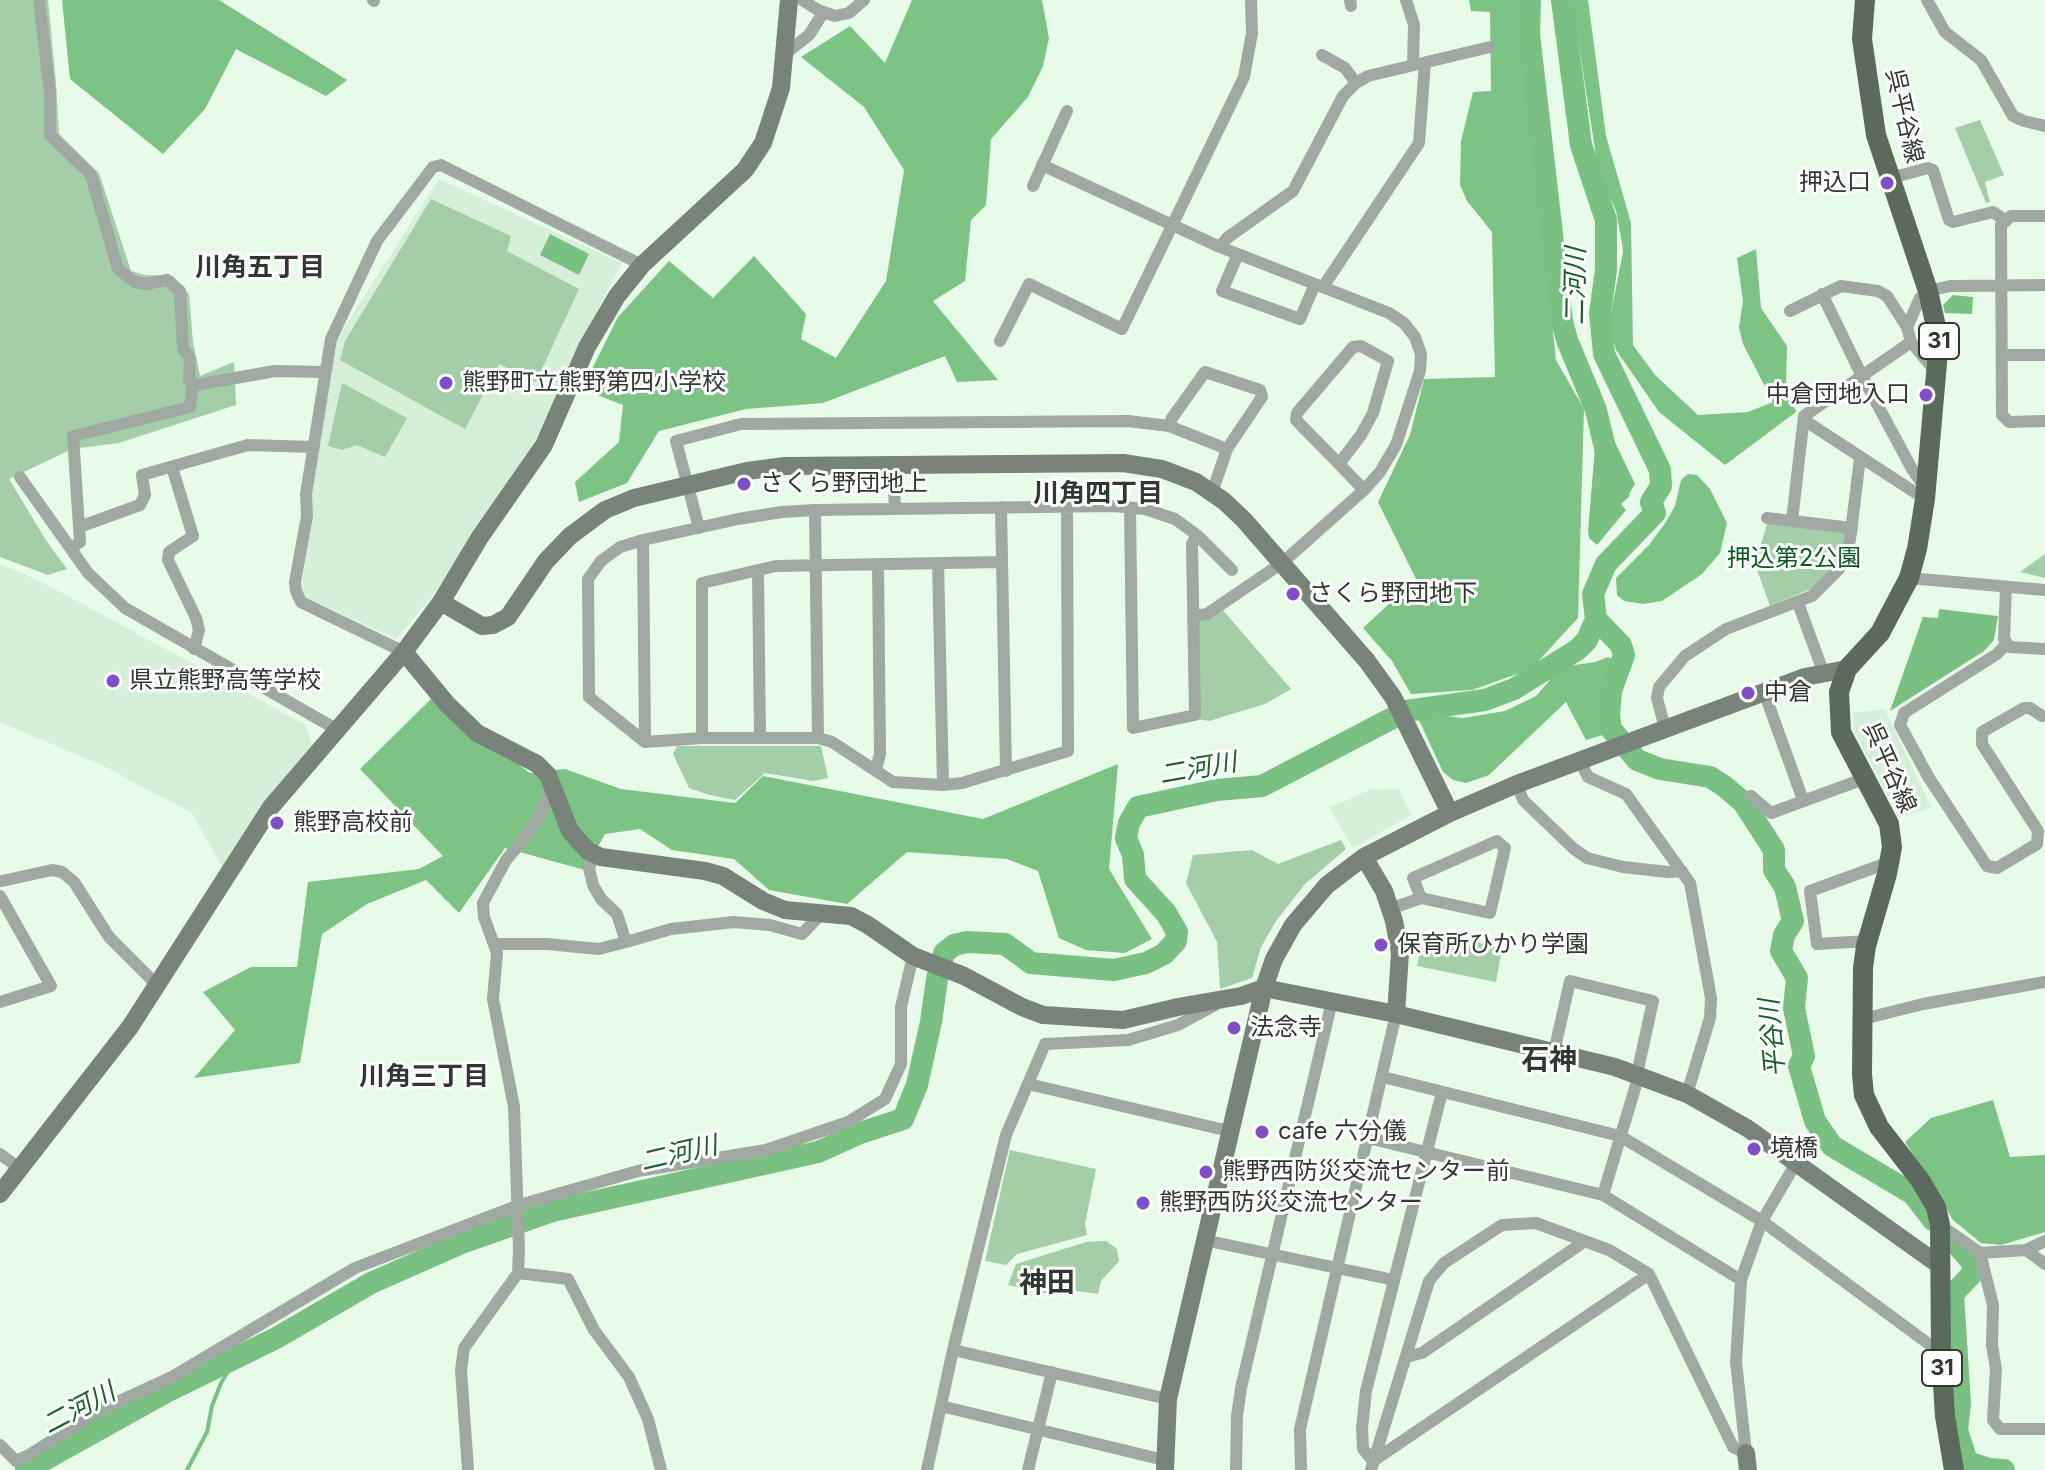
<!DOCTYPE html>
<meta charset="utf-8">
<style>
body{margin:0}
canvas{display:block;background:#e7fbe8}
</style>
<canvas width="2045" height="1470"></canvas>
<script>
const ctx = document.querySelector('canvas').getContext('2d');
ctx.lineJoin = 'round';
function paint(path, color) { ctx.fillStyle = color; ctx.fill(path, 'evenodd'); }
const toPath = rows => new Path2D(rows.map(r => 'M' + r).join(''));
function stroke(path, color, width, dash) { ctx.strokeStyle = color; ctx.lineWidth = width; ctx.lineCap = dash ? 'butt' : 'round'; ctx.setLineDash(dash || []); ctx.stroke(path); }
function label(font, color, halo, rows, align = 'center') {
  ctx.font = font + ' Inter,"Noto Sans JP",sans-serif'; ctx.lineWidth = 6; ctx.setLineDash([]); ctx.textBaseline = 'middle'; ctx.strokeStyle = halo; ctx.fillStyle = color; for (const [text, x, y, turn = 0] of rows) {
    ctx.save(); ctx.translate(x, y); ctx.rotate((+turn || 0) * Math.PI / 180); ctx.textAlign = isNaN(turn) ? turn : align; if (halo) ctx.strokeText(text, 0, 0); ctx.fillText(text, 0, 0); ctx.restore();
  }
}
paint(toPath([
 [439,179,622,263,580,344,546,423,434,594,396,639,304,596,302,585,311,523,312,495,337,339],
 [0,564,40,581,306,725,312,746,223,868,191,812,99,764,0,722],
 [1885,710,1931,807,1899,818,1854,731,1853,712],
 [1399,789,1411,815,1353,848,1329,808,1369,790]
]), '#d6efd8');
paint(toPath([
 [0,0,48,0,56,83,59,134,99,173,131,271,145,275,173,276,189,294,193,342,200,376,234,362,236,405,119,443,72,449,9,479,47,542,67,569,48,575,0,557],
 [1980,120,2004,175,1985,182,1990,202,1986,203,1955,128],
 [431,199,511,236,507,251,579,289,536,382,499,364,465,429,340,360,345,341],
 [342,383,407,418,385,457,357,445,342,450,328,446],
 [1768,521,1847,530,1835,565,1813,588,1770,606,1755,564],
 [2045,554,2045,578,2020,572],
 [1221,608,1291,689,1265,704,1209,721,1197,719,1195,618],
 [677,746,821,746,828,778,813,781,765,773,735,800,709,795,689,788,673,754],
 [1341,840,1346,849,1305,884,1276,921,1261,947,1252,978,1220,989,1217,942,1186,883,1193,855,1252,850,1278,864],
 [1423,937,1470,941,1502,948,1496,982,1417,966],
 [1010,1150,1096,1169,1085,1224,1087,1235,1017,1254,1006,1265,985,1261],
 [1106,1241,1117,1249,1119,1261,1101,1281,1098,1294,1071,1290,1054,1295,1008,1285,1016,1264,1086,1242]
]), '#a4cea8');
paint(toPath([
 [62,0,219,0,347,80,326,96,236,49,205,109,163,154,70,79],
 [912,0,1042,0,1049,38,1043,66,1028,97,991,139,986,205,971,220,965,281,933,301,998,380,957,382,945,356,823,403,746,409,659,431,627,483,579,502,575,482,619,442,623,405,582,389,618,317,669,261,713,298,754,256,806,314,801,339,836,358,886,281,904,170,864,107,801,57,850,26,885,63],
 [1469,0,1523,0,1524,54,1556,360,1584,409,1578,618,1531,669,1472,690,1411,694,1392,661,1363,628,1416,579,1378,502,1410,435,1424,379,1495,377,1492,232,1467,201,1460,185,1461,141,1473,92,1491,91,1490,12,1471,11],
 [1572,0,1588,0,1606,136,1631,223,1633,345,1655,375,1698,415,1748,412,1773,402,1743,344,1739,327,1743,301,1737,258,1756,249,1761,308,1787,346,1786,381,1796,412,1725,465,1659,412,1616,350,1609,323,1623,252,1622,243,1616,211,1598,169],
 [1688,474,1697,475,1710,489,1727,523,1720,553,1702,574,1662,601,1643,604,1624,601,1617,595,1616,578,1649,545,1666,522,1675,506,1681,480],
 [1608,657,1612,659,1610,678,1603,693,1606,734,1586,740,1566,702,1489,775,1466,783,1453,780,1443,772,1418,718,1421,713,1463,718,1505,711,1536,696,1561,667,1595,662],
 [431,699,530,773,565,769,621,789,735,803,763,776,983,819,1118,764,1109,869,1152,939,1125,953,1086,950,1059,938,1038,871,1007,859,907,852,847,904,769,890,734,859,672,850,640,829,605,834,585,870,505,848,459,913,426,880,367,904,322,934,300,1063,194,1078,235,1030,203,992,251,967,297,967,308,882,419,869,443,856,360,769],
 [1993,1100,2010,1157,2045,1155,2045,1232,2001,1245,1981,1243,1953,1220,1905,1142,1931,1118]
]), '#7dc385');
paint(toPath([
 [550,234,589,254,579,275,540,255],
 [1953,295,1973,297,1972,314,1945,313,1943,305],
 [1611,434,1635,484,1629,494,1630,496,1621,504,1626,510,1597,545,1589,538,1588,531,1595,448,1593,441],
 [1939,609,1998,616,1994,640,1984,651,1890,711,1923,617,1938,618]
]), '#7ac082');
stroke(toPath([
 [187,1470,207,1432,212,1406,221,1383,237,1357]
]), '#7ac082', 4);
stroke(toPath([
 [1530,0,1529,34,1562,321,1567,340,1596,410,1609,465],
 [1596,619,1621,645,1624,655,1611,691,1609,715,1611,729,1637,760,1660,769,1710,777,1724,786,1743,802,1774,850,1774,870,1785,887,1793,921,1784,935,1781,951,1797,978,1794,1008,1804,1056,1799,1066,1815,1121,1832,1146,1913,1194,1933,1220],
 [1956,1244,1972,1262,1973,1273,1953,1294,1960,1404,1957,1430,1967,1462,1989,1469,2004,1470],
 [26,1470,170,1390,278,1337,371,1283,464,1242,552,1211,818,1152,860,1133,903,1119,917,1085,931,1022,937,979,944,953,954,945,967,942,1005,944,1031,963,1114,970,1146,963,1164,954,1176,941,1177,932,1166,913,1135,879,1133,855,1126,838,1129,823,1138,807,1217,790,1262,786,1406,711,1485,700,1514,689,1577,650,1587,640,1596,619,1593,594,1606,564,1655,513,1651,502,1661,486,1660,470,1604,354,1600,313,1606,270,1606,220,1581,145,1562,0]
]), '#7ac082', 22);
stroke(toPath([
 [39,0,50,93,50,135,91,175,118,269,135,282,146,284,167,280,180,291,183,349,190,358,189,380,196,385,275,371,325,372],
 [373,0,374,1],
 [802,0,818,10,835,16,849,13,864,0],
 [1350,0,1351,6],
 [1406,0,1414,25,1413,65],
 [1927,0,1945,32,1981,60,2013,116,2024,121,2045,126],
 [785,54,809,35,823,13],
 [1322,55,1345,68,1356,83],
 [1042,165,1220,247,1389,313,1404,323,1415,337,1421,354,1420,371,1396,445,1380,472,1364,490,1282,563,1207,614,1193,616],
 [1891,178,1928,168,1933,170,1949,220,1953,222,1993,212,2006,221],
 [1033,186,1067,111],
 [2045,216,2011,216,2001,225,2002,415,2009,422,2045,421],
 [1220,247,1227,238,1293,191,1343,96,1356,83,1368,76,1490,47],
 [1238,254,1222,291,1300,319,1315,284],
 [1323,287,1419,143,1425,63],
 [1822,294,1862,376,1912,469,1926,489],
 [1790,311,1841,286,1878,291,1887,296,1907,327,1911,342,1931,366,1937,370],
 [1907,327,1920,298,1928,291,1950,286,2045,285],
 [1000,341,1029,284,1122,329,1244,77,1252,33,1251,0],
 [2002,355,2045,355],
 [1804,420,1925,499],
 [1169,426,1172,418,1205,372,1260,390,1262,397,1227,449,1212,493],
 [1339,464,1361,435,1373,413,1388,361,1361,346,1353,347,1297,413,1296,420,1339,464,1364,490],
 [893,466,895,509],
 [172,467,193,536,169,552,168,560,196,618,199,630,194,649],
 [20,477,88,573,125,608,336,729],
 [1001,507,1006,771],
 [1067,507,1068,751,962,783,943,785,893,782,832,742,818,738,702,738,645,742,589,697,588,579,601,561,620,547,643,540,738,519,782,512,815,510,1114,506,1145,509,1175,519,1197,535,1232,570],
 [1130,508,1133,728,1195,715,1192,544,1197,535],
 [815,510,818,738],
 [1767,518,1852,528],
 [1792,521,1804,416,1911,342],
 [79,527,140,505,145,495,142,475,248,445,314,447],
 [699,528,676,441,741,424,1128,421,1169,426,1227,449],
 [643,540,645,742],
 [71,548,80,542,73,436,190,407,193,383],
 [938,563,943,785],
 [758,570,760,738],
 [1909,578,2045,590],
 [2006,587,2004,639,2010,647,2045,649],
 [1798,603,1824,674],
 [2007,643,1997,654,1904,713,1900,725,1929,778,1987,866,1997,868,2037,844,2038,831,1982,744,1982,732,2024,708,2030,708,2042,716],
 [404,652,301,602,296,591,295,582,307,516,306,494,331,339,377,241,433,167,441,165,642,265],
 [1764,692,1803,800],
 [1665,728,1657,698,1659,687,1685,656,1726,629,1812,596,1839,569,1850,540,1860,458],
 [702,738,702,583,776,566,1001,562],
 [1580,761,1588,777,1626,794,1690,883,1711,998,1710,1018,1687,1094],
 [876,769,880,754,878,564],
 [1517,784,1523,800,1574,849,1587,858,1623,867,1668,872,1682,871],
 [1751,796,1771,813,1866,778],
 [595,854,589,868,593,885,601,899,617,914,626,942,671,929,734,922,770,925,802,934,822,913],
 [2,881,52,870,62,872,74,882,109,937,156,984],
 [0,896,51,986,0,1002],
 [1390,909,1421,898,1490,913,1505,848,1497,841,1413,878,1421,898],
 [1868,941,1817,944,1810,891,1890,862],
 [495,944,547,944,599,949,626,942],
 [1863,1019,1923,1004,2045,982],
 [1554,1052,1570,981,1653,1001,1637,1074],
 [1383,1077,1620,1136,1762,1221,1941,1353],
 [1028,1084,1229,1131],
 [1368,1138,1603,1195,1741,1280],
 [0,1154,19,1168],
 [1603,1195,1639,1075],
 [1940,1225,1980,1253,2026,1250,2045,1241],
 [1204,1240,1394,1280],
 [2026,1250,2045,1264],
 [1980,1253,1993,1305,1992,1345,1996,1369,1993,1420,2000,1429,2045,1429],
 [518,1273,568,1279,594,1330,629,1377,648,1419,661,1470],
 [953,1350,1168,1399],
 [1406,1357,1422,1353,1585,1241],
 [941,1406,1164,1460],
 [0,1445,16,1461,29,1455,100,1410,172,1377,355,1268,519,1205,638,1171,766,1150,848,1122,885,1099,901,1064,901,1007,913,956],
 [1746,1453,1736,1362,1741,1280,1762,1221,1796,1163],
 [1373,1461,1363,1449,1362,1428,1366,1391,1442,1092],
 [1373,1461,1649,1274],
 [468,1470,461,1370,464,1348,518,1273,519,1250,514,1107,493,999,497,953,484,917,483,903,506,860,524,839,540,815,552,787],
 [927,1470,953,1350,1006,1135,1045,1044,1128,1040,1178,1025,1215,1005],
 [1028,1470,1052,1372],
 [1236,1470,1237,1416,1241,1388,1332,1001],
 [1301,1470,1300,1429,1396,1014],
 [1371,1470,1429,1281,1444,1263,1502,1225,1536,1223,1609,1250,1649,1274,1733,1447,1746,1453]
]), '#a0a9a1', 12);
stroke(toPath([
 [441,602,482,626,493,625,508,617,546,561,570,536,605,510,634,498,747,471,785,466,1123,463,1162,469,1196,482,1224,501,1244,520,1367,661,1393,697,1450,813],
 [404,652,447,704,477,733,537,764,548,775,570,831,588,851,601,857,705,871,723,876,763,901,785,910,851,916,868,925,913,956,964,976,1022,1007,1043,1015,1123,1020,1178,1007,1241,996,1264,988,1396,1014,1615,1067,1687,1094,1747,1128,1939,1265],
 [1364,857,1384,891,1394,921,1400,953,1396,1014],
 [0,1194,130,1027,271,807,404,652,441,602,480,537,544,445,587,347,617,296,642,265,745,170,763,143,781,88,789,0],
 [1746,1453,1748,1470],
 [1165,1470,1168,1399,1264,988,1274,959,1293,925,1327,885,1364,857,1450,813,1517,784,1805,677,1847,669]
]), '#788479', 18);
stroke(toPath([
 [1865,0,1862,39,1876,135,1928,291,1939,340,1925,499,1917,549,1909,578,1880,633,1847,669,1839,692,1841,732,1889,824,1892,847,1887,874,1866,946,1863,968,1862,1074,1864,1095,1879,1127,1920,1180,1936,1207,1940,1225,1941,1353,1945,1416,1954,1470]
]), '#5c6a5d', 20);
for (const [x, y, r, color] of [
 [1887,183,8,"#7d50c8"],
 [446,383,8,"#7d50c8"],
 [1926,395,8,"#7d50c8"],
 [744,484,8,"#7d50c8"],
 [1293,594,8,"#7d50c8"],
 [113,681,8,"#7d50c8"],
 [1748,693,8,"#7d50c8"],
 [277,823,8,"#7d50c8"],
 [1381,945,8,"#7d50c8"],
 [1234,1028,8,"#7d50c8"],
 [1262,1132,8,"#7d50c8"],
 [1754,1149,8,"#7d50c8"],
 [1206,1172,8,"#7d50c8"],
 [1143,1203,8,"#7d50c8"]
]) { const dot = new Path2D(); dot.arc(x, y, r, 0, 2 * Math.PI); ctx.fillStyle = color; ctx.fill(dot); stroke(dot, '#fff', 3); }
for (const [x, y, w] of [
 [1939,341,40],
 [1942,1368,40]
]) { const box = new Path2D(); box.roundRect(x - w / 2, y - 18, w, 36, 6); ctx.fillStyle = '#fff'; ctx.fill(box); stroke(box, '#303831', 2); }
label('bold 22px', '#303831', null, [
 ["31",1939,341],
 ["31",1942,1368]
]);
label('24px', '#303831', '#fff', [
 ["呉平谷線",1904,116,77],
 ["呉平谷線",1889,768,66]
]);
label('24px', '#303831', '#fff', [
 ["押込口",1871,183,"right"],
 ["熊野町立熊野第四小学校",462,383],
 ["中倉団地入口",1910,395,"right"],
 ["さくら野団地上",760,484],
 ["さくら野団地下",1309,594],
 ["県立熊野高等学校",129,681],
 ["中倉",1764,693],
 ["熊野高校前",293,823],
 ["保育所ひかり学園",1397,945],
 ["法念寺",1250,1028],
 ["cafe 六分儀",1278,1132],
 ["境橋",1770,1149],
 ["熊野西防災交流センター前",1222,1172],
 ["熊野西防災交流センター",1159,1203]
], 'left');
label('24px', '#095920', '#fff', [
 ["押込第2公園",1794,559]
]);
label('bold 26px', '#303831', '#fff', [
 ["川角五丁目",260,268],
 ["川角四丁目",1098,494],
 ["川角三丁目",424,1077]
]);
label('italic 26px', '#176128', '#fff', [
 ["二河川",1576,286,-89],
 ["二河川",1198,769,-10],
 ["平谷川",1773,1038,-95],
 ["二河川",679,1154,-13],
 ["二河川",79,1409,-28]
]);
label('bold 28px', '#303831', '#fff', [
 ["石神",1549,1061],
 ["神田",1047,1284]
]);
</script>
